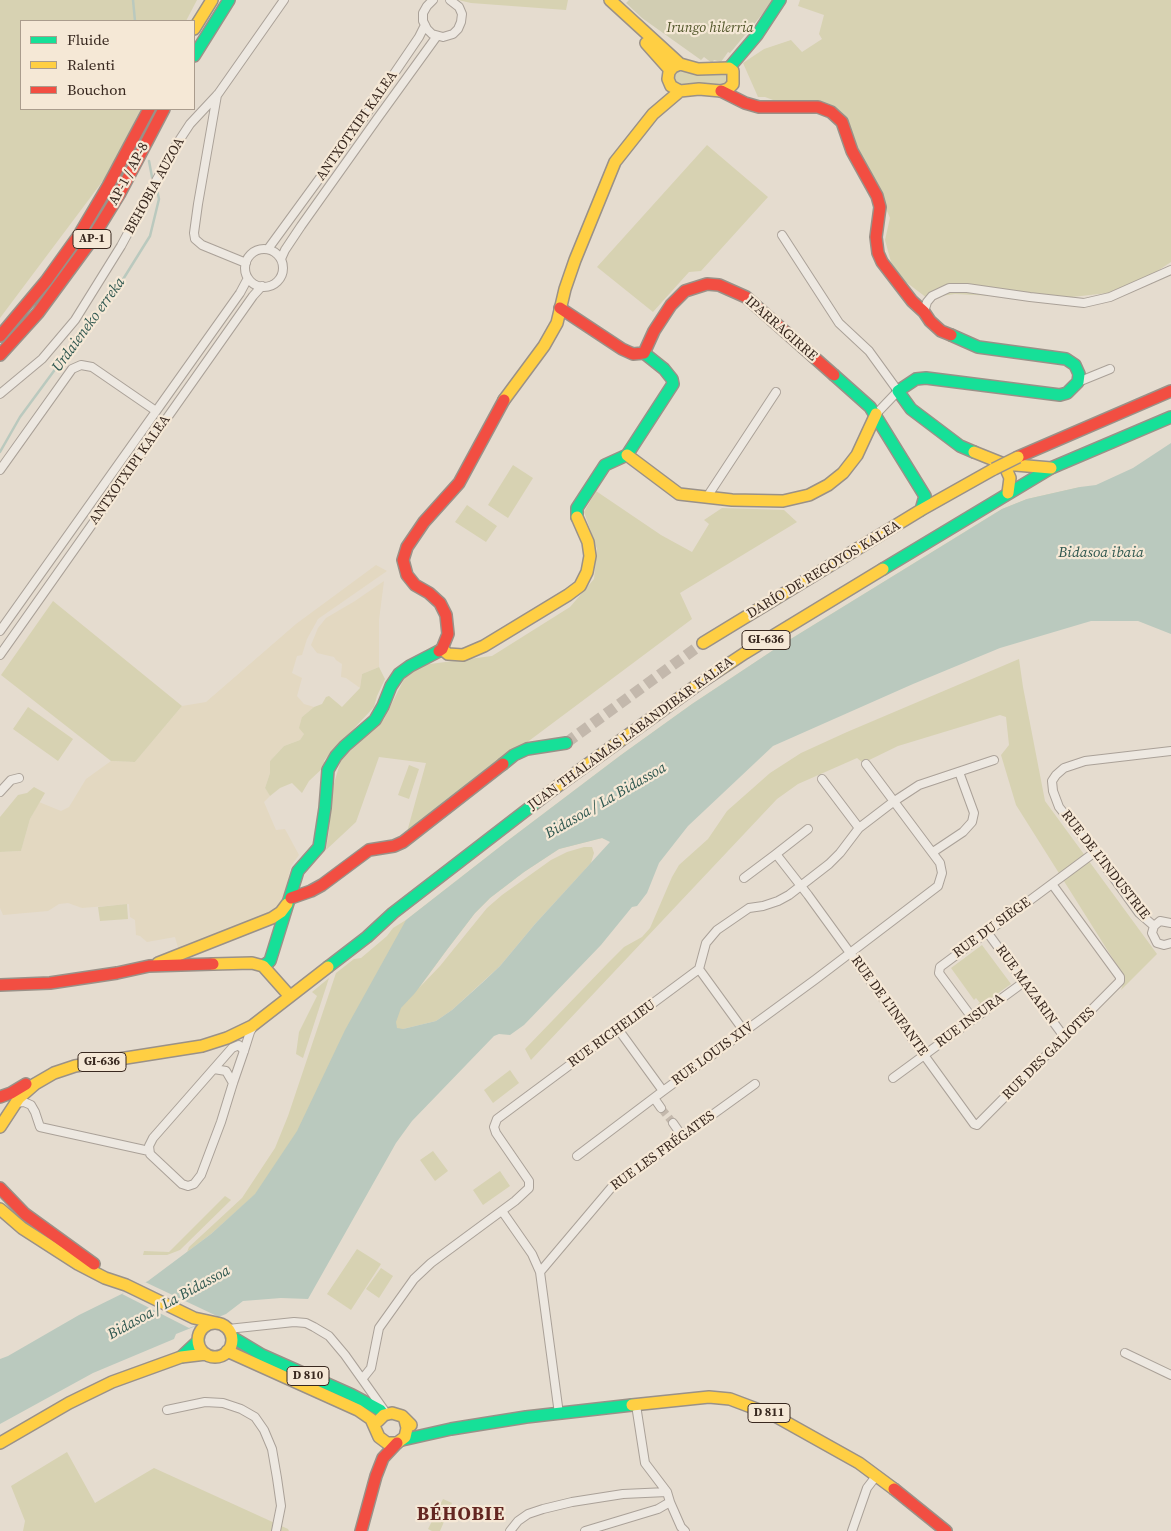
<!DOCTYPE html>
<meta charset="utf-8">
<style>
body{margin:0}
#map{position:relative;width:1171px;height:1531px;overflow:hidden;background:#e5dccf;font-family:"Source Serif 4",serif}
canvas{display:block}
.legend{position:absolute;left:20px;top:20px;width:175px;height:90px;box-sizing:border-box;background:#f5e8d6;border:1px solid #aa9c8d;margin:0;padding:6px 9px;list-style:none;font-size:15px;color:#392920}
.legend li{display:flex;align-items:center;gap:10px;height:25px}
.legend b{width:25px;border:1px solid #aa9c8d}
</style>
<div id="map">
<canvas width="1171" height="1531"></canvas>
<ul class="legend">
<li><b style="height:6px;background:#16e098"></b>Fluide</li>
<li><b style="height:6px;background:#ffcf43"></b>Ralenti</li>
<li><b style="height:6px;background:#f24e42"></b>Bouchon</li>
</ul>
</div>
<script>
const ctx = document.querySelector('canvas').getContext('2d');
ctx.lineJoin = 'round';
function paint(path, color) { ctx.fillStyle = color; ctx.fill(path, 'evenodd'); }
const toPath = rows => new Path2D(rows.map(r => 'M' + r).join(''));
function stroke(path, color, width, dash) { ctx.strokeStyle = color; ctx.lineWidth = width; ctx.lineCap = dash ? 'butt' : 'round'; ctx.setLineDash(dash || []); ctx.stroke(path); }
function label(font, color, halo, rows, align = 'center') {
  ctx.font = font + ' "Source Serif 4",serif'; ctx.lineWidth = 4.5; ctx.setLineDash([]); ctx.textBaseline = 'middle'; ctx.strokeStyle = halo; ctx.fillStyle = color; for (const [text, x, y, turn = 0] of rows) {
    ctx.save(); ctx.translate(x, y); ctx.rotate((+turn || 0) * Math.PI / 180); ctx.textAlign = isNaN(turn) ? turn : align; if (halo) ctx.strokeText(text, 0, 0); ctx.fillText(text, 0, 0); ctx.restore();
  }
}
paint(toPath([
 [376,565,387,571,318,619,307,639,302,655,297,656,292,673,302,678,297,696,304,704,314,707,302,717,304,734,300,740,284,746,270,761,270,773,265,788,270,796,264,802,276,830,285,829,299,855,291,866,286,887,286,900,278,911,179,951,175,937,147,942,140,936,136,935,135,920,130,917,129,904,82,908,68,903,59,904,48,911,3,915,0,908,0,852,21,851,30,819,39,802,61,811,69,807,86,779,111,761,135,762,182,706,206,702,296,624],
 [384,581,379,620,379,667,362,674,360,688,346,678,341,677,342,664,336,660,334,657,317,653,311,645,318,628,326,618,355,601]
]), '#e3d8c1');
paint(toPath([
 [0,0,197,0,186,21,21,21,21,109,141,109,108,174,0,318],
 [458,0,568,0,566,10,471,3],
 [800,0,1171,0,1171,262,1153,274,1108,293,1054,299,955,294,927,298,902,279,891,262,885,240,890,218,878,190,838,114,792,107,765,97,758,97,743,63,764,49,791,40,802,52,822,39,819,34,824,15,798,6],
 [681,69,726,73,729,79,727,84,720,86,681,86,672,80,674,73],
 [707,145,768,197,701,271,689,272,653,312,597,267],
 [513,465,533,478,508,518,488,505],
 [1080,487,611,841,602,838,559,849,524,872,490,898,475,913,446,951,419,988,440,966,487,908,502,895,551,860,567,852,584,847,592,847,594,853,591,863,535,924,500,966,452,1010,436,1021,403,1029,332,1126,211,1234,187,1252,189,1247,242,1198,275,1148,288,1116,336,973,354,959,361,958,387,936,393,928,406,920,506,842,621,755,692,704,781,645,1002,509,1027,499],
 [596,491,661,535,692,552,709,524,704,520,722,508,784,510,797,522,680,593,692,619,407,832,426,763,379,757,356,822,326,850,329,830,332,790,341,760,384,719,404,679,422,665,492,656,570,607,594,579,597,549,584,512],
 [467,505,497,526,486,542,455,522],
 [53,601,182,706,135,762,111,761,1,675],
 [1019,659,1023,687,1045,801,1157,954,1121,990,1125,978,1016,805,1001,755,1009,745,1006,717,1000,715,898,746,863,763,857,758,798,784,777,799,531,1060,525,1049,608,963,624,947,642,937,650,928,672,877,679,865,708,839,727,811,770,773,801,753,847,732],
 [379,667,385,679,377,696,374,707,346,737,334,752,327,757,324,761,326,765,309,781,302,793,292,783,280,788,270,796,265,788,270,773,270,761,284,746,300,740,304,734,299,728,302,717,314,707,322,704,326,697,329,696,342,707,360,688,362,674],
 [28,707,73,739,58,761,13,729],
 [409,765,419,769,409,799,398,795],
 [34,787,45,793,30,819,21,851,0,852,0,817,18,795,27,793],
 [127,904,128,919,100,921,98,907],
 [982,945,1011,984,979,1007,978,1004,980,1003,976,998,974,1000,951,968],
 [329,978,303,1058,296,1054,299,1032,317,996,312,992],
 [510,1070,519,1083,493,1103,484,1090],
 [433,1151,448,1171,435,1181,420,1160],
 [500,1171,510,1186,483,1205,473,1190],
 [225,1196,231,1200,180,1250,167,1255,143,1255,144,1251,169,1252],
 [357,1249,381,1264,351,1310,327,1294],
 [381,1268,393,1276,379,1298,366,1289],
 [67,1452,95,1503,154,1468,288,1529,289,1531,23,1531,25,1521,11,1486],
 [443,1499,452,1503,440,1531,432,1531,428,1529]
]), '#d7d2b2');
paint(toPath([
 [629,0,774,0,730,53,728,52,721,62,714,60,712,63,704,57,701,60,642,18,626,3]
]), '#d1cdb2');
paint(toPath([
 [1171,443,1171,634,1138,621,1091,621,1000,648,913,684,773,746,688,826,659,863,647,893,637,906,632,907,601,945,524,1025,510,1035,499,1034,494,1036,412,1121,396,1143,308,1299,281,1298,243,1301,226,1314,176,1334,174,1339,93,1373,0,1424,0,1359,8,1356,79,1315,148,1281,211,1234,255,1194,297,1131,345,1030,406,920,506,842,621,755,692,704,781,645,1002,509,1027,499,1080,487,1096,485,1133,468],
 [602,838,610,842,535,924,500,966,482,983,452,1010,436,1021,403,1029,397,1028,396,1022,401,1008,415,993,446,951,475,913,490,898,524,872,559,849]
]), '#bac9be');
paint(toPath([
 [145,1282,219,1317,189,1328,122,1294]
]), '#e5dccf');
stroke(toPath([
 [133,0,135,21],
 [149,161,152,177],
 [0,452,20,417,62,360,112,297,150,236,159,199,157,190]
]), '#bac9be', 2.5);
stroke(toPath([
 [661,1108,673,1123]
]), '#c3b8ac', 8, [8, 4]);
stroke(toPath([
 [566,743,703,643]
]), '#c3b8ac', 11, [11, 5.5]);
const street = toPath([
 [433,0,427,6,423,13,423,21,427,29,432,34,443,37,453,34,458,29,461,22,462,14,459,7,450,0],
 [217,95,198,204,194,233,195,239,202,245,246,263],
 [782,235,839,323,869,351,898,391,876,414],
 [268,249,368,112,419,37,425,25],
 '245 268a19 19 0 1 1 38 0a19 19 0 1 1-38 0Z',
 [281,259,285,250,301,226,377,119,437,36],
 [924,312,927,302,932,296,949,288,967,288,1030,297,1084,303,1110,297,1171,270],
 [1078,382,1110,369],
 [0,394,42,359,75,320,121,246,171,153,190,124,218,94,284,0],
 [0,470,72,369,81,365,92,367,156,411],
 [707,497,776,392],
 [0,631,240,293,248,278],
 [0,655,253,296,262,286],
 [822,779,859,828],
 [0,792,11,780,19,778],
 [808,829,776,854,808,895,974,1124,977,1125,1120,981,1120,977,1052,884],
 [933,852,963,832,972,822,974,813,959,772],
 [744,878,776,854],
 [1171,923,1160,921,1154,926,1152,933,1157,943,1164,945,1171,943],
 [1154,926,1139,913,1095,852,1059,807,1053,791,1052,781,1056,775,1064,768,1085,761,1171,751],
 [987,932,1065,1038],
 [699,969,744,1031],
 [973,1019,939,973,940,967,1095,852],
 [618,1029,663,1091],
 [244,1051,239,1045,232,1048,153,1138,149,1146,150,1154,182,1184,188,1186,194,1184,201,1175,221,1122,233,1083,244,1051,250,1032,254,1025],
 [214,1069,226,1071,233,1083],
 [893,1078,1024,982],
 [654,1098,661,1108],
 [15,1103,24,1102,31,1105,35,1112,40,1127,149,1151],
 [673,1123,682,1136],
 [577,1156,663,1091,816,979,938,886,942,873,940,863,866,764],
 [502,1211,532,1254,540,1272,559,1414],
 [540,1272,611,1188,755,1084],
 [228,1329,294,1322,306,1323,314,1327,329,1336,345,1355,384,1410],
 [1125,1353,1171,1375],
 [363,1378,371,1368,379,1328,414,1279,431,1263,515,1201,529,1188,529,1181,496,1133,494,1127,497,1119,699,969,706,943,717,930,749,908,763,906,778,901,789,895,829,864,840,853,859,828,893,802,919,785,994,760],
 [167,1410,205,1402,223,1403,241,1409,255,1417,264,1430,272,1449,277,1478,281,1506,276,1531],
 [670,1502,681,1527,685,1531],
 [510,1531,518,1521,528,1514,543,1509,572,1502,623,1494,667,1492],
 [585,1531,658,1509,670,1502,667,1492,645,1463,636,1405],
 [852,1531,867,1488,877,1475]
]);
const fast = toPath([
 [194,56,229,0],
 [729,68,757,35,780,0],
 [951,335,978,347,1066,359,1075,365,1079,374,1078,382,1067,393,1060,395,926,378,916,379,898,391,911,409,960,446,974,452],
 [834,375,870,407,925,496,921,510],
 [577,517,577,508,605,465,627,455,673,384,672,379,664,369,644,353],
 [883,569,1051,468,1171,417],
 [503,764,514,755,527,749,566,743],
 [263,966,270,961,298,871,319,847,325,808,328,770,336,756,345,746,375,720,383,706,391,686,399,674,410,666,439,651],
 [328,967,367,937,393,913,555,788],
 [232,1337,262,1355,352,1395,380,1410,384,1415],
 [181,1357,198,1341],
 [402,1440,451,1429,526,1417,632,1405]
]);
const slow = toPath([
 [610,0,680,64,698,69,729,68,733,71,733,84,728,89,721,91,699,89,680,91,671,86,668,79,669,72,673,67,680,64],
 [194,29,212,0],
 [646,43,670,70],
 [504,400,544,346,557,323,565,289,575,260,615,162,653,114,680,91],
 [974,452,1004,464,1051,468],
 [627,455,679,494,732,500,783,501,809,495,828,485,843,473,857,455,876,414],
 [1004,464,1010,478,1008,493],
 [703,643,921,510,994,469],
 [442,649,448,654,463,655,484,646,568,595,580,586,587,572,590,556,588,542,577,517],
 [555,788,700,683,745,653,883,569],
 [158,963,272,918,281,912,287,904],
 [213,964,252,963,263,966,287,993],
 [0,1127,19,1098,35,1084,54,1073,75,1066,202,1046,227,1038,252,1026,328,967],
 [0,1209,22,1228,78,1264,105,1278,126,1285,194,1318,217,1323],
 '198 1340a17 17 0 1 1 34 0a17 17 0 1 1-34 0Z',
 [227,1351,358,1410,371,1419,379,1437,387,1443,397,1443,405,1437,407,1428,405,1420],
 [632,1405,709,1397,730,1399,775,1416,859,1463,894,1489],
 [378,1421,384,1415,392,1413,402,1416,411,1425],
 [0,1443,69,1403,112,1382,181,1357,206,1354]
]);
const jam = toPath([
 [721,91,745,103,759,107,818,107,831,112,842,122,852,151,877,196,880,207,876,237,878,253,882,262,912,301,924,312,930,321,941,331,951,335],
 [560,308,622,349,633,354,644,353],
 [0,336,46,281,79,235,108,186,149,109],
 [644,353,654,331,671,305,685,291,707,284,719,285,746,297,834,375],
 [0,355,38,313,88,245,120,193,164,109],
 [1018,457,1171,391],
 [439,651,442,649,448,634,446,615,440,603,429,593,415,585,407,575,403,560,407,547,424,522,459,483,504,400],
 [291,898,311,891,322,885,369,850,394,846,403,842,503,764],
 [0,985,50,983,117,973,149,966,213,964],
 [0,1097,11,1093,26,1084],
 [0,1188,25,1214,94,1264],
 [894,1489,946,1531],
 [361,1531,376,1476,383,1458,397,1443]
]);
stroke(street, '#aaa198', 10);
stroke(fast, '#9a9188', 14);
stroke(slow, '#9a9188', 14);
stroke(jam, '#9a9188', 14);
stroke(street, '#ede8e1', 8);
stroke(fast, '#16e098', 11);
stroke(slow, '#ffcf43', 11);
stroke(jam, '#f24e42', 11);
const slowBridge = toPath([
 [994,469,1018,457]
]);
stroke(slowBridge, '#9a9188', 14, []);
stroke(slowBridge, '#ffcf43', 11);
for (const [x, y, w] of [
 [92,239,38],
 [766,640,48],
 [102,1062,48],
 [308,1376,42],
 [769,1413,42]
]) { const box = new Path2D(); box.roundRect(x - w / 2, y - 9.5, w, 19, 4); ctx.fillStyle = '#f5e8d6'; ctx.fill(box); stroke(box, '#392920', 1); }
label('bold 12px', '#392920', null, [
 ["AP-1",92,239],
 ["GI-636",766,640],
 ["GI-636",102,1062],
 ["D 810",308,1376],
 ["D 811",769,1413]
]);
label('italic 14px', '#4f5427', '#f5e8d6', [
 ["Irungo hilerria",710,28]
]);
label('14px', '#392920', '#f5e8d6', [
 ["ANTXOTXIPI KALEA",357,126,-55],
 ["AP-1 / AP-8",129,174,-62],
 ["BEHOBIA AUZOA",155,186,-61],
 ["IPARRAGIRRE",781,329,41],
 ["ANTXOTXIPI KALEA",130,470,-55],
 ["DARÍO DE REGOYOS KALEA",824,570,-31],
 ["JUAN THALAMAS LABANDIBAR KALEA",631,734,-36],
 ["RUE DE L'INDUSTRIE",1105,865,52],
 ["RUE DU SIÈGE",992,928,-36],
 ["RUE MAZARIN",1026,985,54],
 ["RUE DE L'INFANTE",889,1006,54],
 ["RUE INSURA",970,1021,-36],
 ["RUE RICHELIEU",612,1034,-36],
 ["RUE LOUIS XIV",713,1054,-36],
 ["RUE DES GALIOTES",1049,1054,-45],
 ["RUE LES FRÉGATES",663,1151,-36]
]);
label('italic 15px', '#305850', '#f5e8d6', [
 ["Urdaieneko erreka",89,325,-54],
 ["Bidasoa ibaia",1101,553],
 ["Bidasoa / La Bidassoa",606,801,-30],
 ["Bidasoa / La Bidassoa",169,1303,-29]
]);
ctx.letterSpacing = '1px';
label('bold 19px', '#642621', '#f5e8d6', [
 ["BÉHOBIE",461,1515]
]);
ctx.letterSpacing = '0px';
</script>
